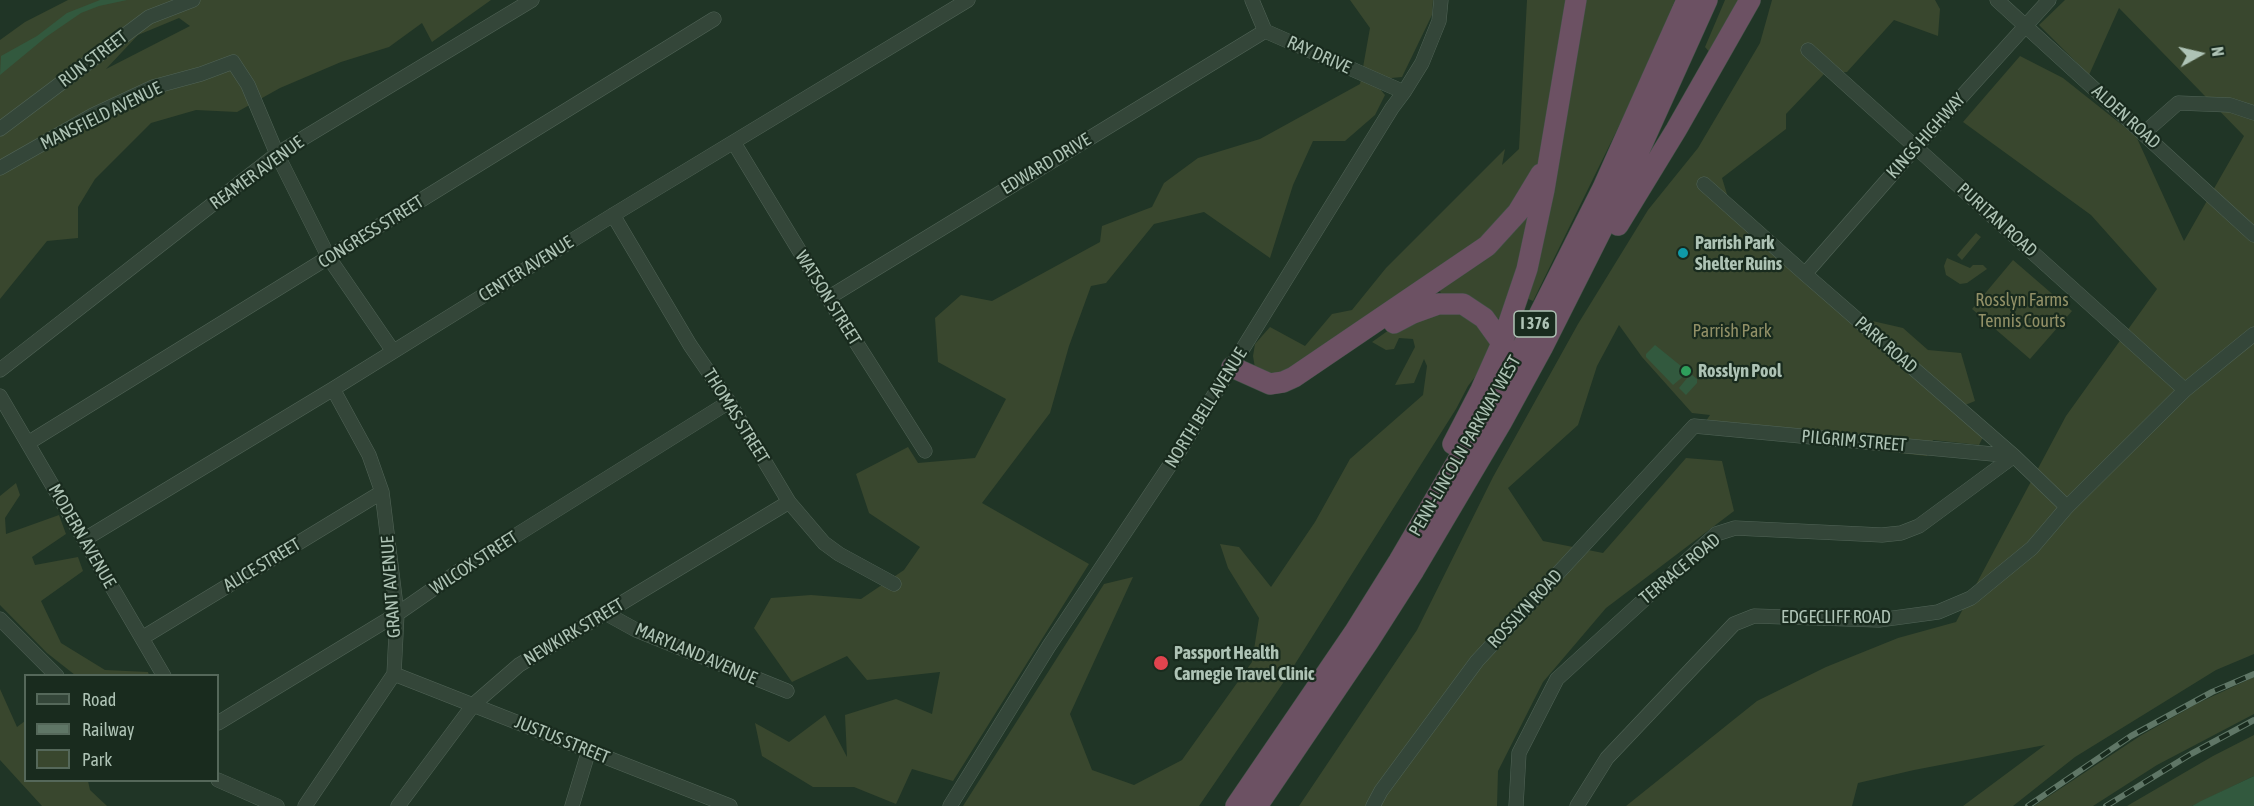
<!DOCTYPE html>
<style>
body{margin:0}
#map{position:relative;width:2254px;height:806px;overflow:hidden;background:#203526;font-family:"Asap Condensed",sans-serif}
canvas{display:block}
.legend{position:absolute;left:24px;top:674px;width:195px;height:108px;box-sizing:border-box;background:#192b1e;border:2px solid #55685a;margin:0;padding:8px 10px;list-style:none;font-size:18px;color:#aec3b5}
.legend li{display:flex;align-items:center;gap:12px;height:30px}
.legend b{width:30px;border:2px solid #55685a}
.north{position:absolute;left:2170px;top:24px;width:60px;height:60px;-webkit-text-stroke:4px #192b1e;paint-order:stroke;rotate:82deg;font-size:16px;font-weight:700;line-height:24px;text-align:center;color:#aec3b5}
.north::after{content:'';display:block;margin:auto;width:21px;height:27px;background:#aec3b5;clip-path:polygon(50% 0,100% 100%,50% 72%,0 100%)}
</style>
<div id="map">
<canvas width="2254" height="806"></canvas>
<ul class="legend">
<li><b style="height:8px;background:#344639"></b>Road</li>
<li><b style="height:8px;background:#5f7666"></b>Railway</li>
<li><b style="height:16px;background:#39472e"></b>Park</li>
</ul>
<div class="north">N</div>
</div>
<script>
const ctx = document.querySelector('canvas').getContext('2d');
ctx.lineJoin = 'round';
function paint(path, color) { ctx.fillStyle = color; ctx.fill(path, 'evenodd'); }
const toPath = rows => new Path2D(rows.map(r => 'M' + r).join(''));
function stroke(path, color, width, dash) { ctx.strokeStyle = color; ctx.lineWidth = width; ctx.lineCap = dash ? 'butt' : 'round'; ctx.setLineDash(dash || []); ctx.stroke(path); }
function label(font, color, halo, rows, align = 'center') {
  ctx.font = font + ' "Asap Condensed",sans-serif'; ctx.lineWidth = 4.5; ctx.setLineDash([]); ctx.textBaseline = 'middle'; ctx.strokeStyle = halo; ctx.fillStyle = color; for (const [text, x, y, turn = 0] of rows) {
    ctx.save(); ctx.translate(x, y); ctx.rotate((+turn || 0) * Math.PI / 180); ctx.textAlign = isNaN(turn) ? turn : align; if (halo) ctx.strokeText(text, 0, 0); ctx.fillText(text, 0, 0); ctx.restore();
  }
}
paint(toPath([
 [68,0,491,0,432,42,422,23,389,47,341,62,280,88,237,112,196,110,151,123,95,179,78,207,78,238,47,241,0,299,0,40,25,22],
 [179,18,190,26,106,69,138,35],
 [1350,0,1433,0,1432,15,1402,77,1391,78,1380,89,1385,95,1375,115,1345,141,1313,141,1293,185,1270,258,1204,212,1154,224,1106,283,1091,286,1069,346,1050,413,982,503,1089,564,953,781,912,769,896,804,854,787,813,787,762,756,755,723,789,742,825,715,847,757,845,715,896,699,932,714,940,672,867,680,847,656,792,682,754,628,771,598,811,595,861,599,904,570,920,547,869,513,856,474,908,447,918,463,975,458,1006,399,938,362,935,318,961,295,992,301,1100,242,1102,226,1152,207,1164,183,1198,158,1260,139,1360,84,1370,28],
 [1527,0,1570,0,1543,154,1534,176,1473,252,1282,377,1255,368,1253,356,1255,344,1270,327,1305,346,1332,314,1352,310,1386,268,1505,149,1502,165,1519,149],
 [1584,0,1675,0,1645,73,1533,301,1526,298],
 [1725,0,1743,0,1712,55,1705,47],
 [1772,0,1935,0,1940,9,1938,36,1894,20,1847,72,1824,74,1786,114,1786,129,1722,178,1735,220,1842,314,1903,328,1928,350,1961,353,1975,401,1953,410,1983,437,1979,445,1933,440,1927,456,1853,448,1706,421,1710,415,1692,413,1642,357,1619,325,1597,366,1578,425,1508,488,1543,541,1603,553,1686,458,1722,461,1734,511,1606,608,1543,682,1498,771,1497,806,1299,806,1417,630,1493,477,1578,324,1648,210,1698,148,1760,43],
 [2065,0,2254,0,2254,654,2216,670,2075,757,2013,806,1963,806,2045,745,1914,770,1858,783,1852,806,1626,806,1757,701,1826,667,1898,638,1956,622,2066,416,2157,289,2091,215,1963,122,2020,56,2063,78,2136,136,2184,241,2244,136,2119,8,2089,75,2039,25],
 [1533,208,1521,257,1501,318,1496,319,1443,298,1438,287],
 [1976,233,1981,237,1962,260,1957,255],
 [1947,258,1970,268,1973,265,1983,265,1987,269,1967,283,1960,284,1946,275,1944,266],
 [2013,260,2072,311,2030,359,1972,309],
 [1463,310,1492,337,1485,364,1468,386,1456,409,1283,683,1199,806,963,806,1104,584,1133,577,1070,714,1092,770,1134,785,1182,760,1252,662,1259,618,1228,568,1220,544,1239,547,1271,587,1315,522,1350,459,1423,395,1427,366,1424,359,1414,383,1395,385,1415,347,1413,339,1399,338,1394,349,1386,350,1372,342,1389,330,1402,312],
 [16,483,20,495,5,518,6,534,59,515,66,534,32,557,35,565,78,557,83,571,41,601,61,643,105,670,148,672,149,675,75,675,47,653,0,605,0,496],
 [2254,677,2254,714,2157,765,2093,806,2034,806,2140,736,2198,703],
 [0,689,17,727,25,721,26,780,88,781,90,790,107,806,42,806,0,760],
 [2254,735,2254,776,2192,806,2127,806,2213,756]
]), '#39472e');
paint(toPath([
 [100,0,127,0,99,6,81,13,46,37,0,75,1,56,37,36,67,13],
 [1655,345,1697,379,1697,383,1686,395,1679,388,1688,377,1685,375,1673,385,1646,357,1646,354],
 [2254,776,2254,806,2192,806,2201,801]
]), '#32593e');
const minor = toPath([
 [1252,0,1265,31,1404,92],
 [1997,0,2254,235],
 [1808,50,2185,390],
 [0,129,149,17,193,0],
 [2144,133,2178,103,2230,105,2254,113],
 [734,143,828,298,925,451],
 [0,168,93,115,153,87,201,74,233,62,248,85,277,154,329,258,393,351],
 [1704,184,1805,274,2014,456,2067,507],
 [613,215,690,345,729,402,789,502,824,543,839,554,894,584],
 [1805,274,1916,147,2049,0],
 [828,298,1265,31],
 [0,370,277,154,532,0],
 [0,396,164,676],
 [28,443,714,19],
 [85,539,333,389,613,215,968,0],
 [607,614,636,630,787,691],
 [0,619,57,676],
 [142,638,382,492],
 [394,674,730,806],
 [218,723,397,614,459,571,729,402],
 [218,780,277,806],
 [305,806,394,674,397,614,382,492,369,455,333,389],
 [398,806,474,704,519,665,789,502],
 [572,806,589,750],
 [950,806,1049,646,1180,450,1392,108,1404,92,1422,63,1439,21,1441,0],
 [1373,806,1381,791,1477,661,1694,426,2014,456],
 [1516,806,1519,753,1557,679,1716,534,1735,528,1882,535,1901,533,1919,526,2014,456],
 [1577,806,1607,758,1734,624,1754,616,1879,620,1938,612,1971,598,2032,548,2067,507,2185,390,2254,334]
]);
const highway = toPath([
 [1618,225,1676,130,1750,0],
 [1394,323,1413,313,1438,304,1463,304,1484,318,1502,343],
 [1232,367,1270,384,1283,382,1294,377,1487,246,1518,212,1541,174],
 [1453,444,1481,390,1502,343,1527,269,1544,190,1576,0],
 [1236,806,1354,633,1399,561,1485,414,1527,339,1603,188,1687,0],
 [1257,806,1368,642,1414,570,1501,423,1542,348,1619,195,1707,0]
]);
stroke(minor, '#516457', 15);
stroke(highway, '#3e5144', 22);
stroke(minor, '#344639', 14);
stroke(highway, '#6c5163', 21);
const rail = toPath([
 [2028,806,2131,736,2212,692,2254,674],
 [2106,806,2191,754,2254,720]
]);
stroke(rail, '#5f7666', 6);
stroke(rail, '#192b1e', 4, [11]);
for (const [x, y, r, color] of [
 [1683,253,6,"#0f9aa8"],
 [1686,371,6,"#2e9e5b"],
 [1161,663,8,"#e0444e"]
]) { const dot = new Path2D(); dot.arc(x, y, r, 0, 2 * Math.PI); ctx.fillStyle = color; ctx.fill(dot); stroke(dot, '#192b1e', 2); }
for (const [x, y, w] of [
 [1535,324,42]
]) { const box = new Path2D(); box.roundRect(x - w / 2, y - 13, w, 26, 4.5); ctx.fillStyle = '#192b1e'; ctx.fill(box); stroke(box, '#aec3b5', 1.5); }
label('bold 16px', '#aec3b5', null, [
 ["I 376",1535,324]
]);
label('18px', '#aec3b5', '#192b1e', [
 ["RAY DRIVE",1319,55,24],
 ["RUN STREET",93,59,-37],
 ["MANSFIELD AVENUE",101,116,-26],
 ["ALDEN ROAD",2126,117,42],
 ["KINGS HIGHWAY",1926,136,-48],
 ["EDWARD DRIVE",1046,164,-31],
 ["REAMER AVENUE",257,173,-36],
 ["PURITAN ROAD",1997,220,42],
 ["CONGRESS STREET",371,232,-32],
 ["CENTER AVENUE",526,269,-32],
 ["WATSON STREET",828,298,58],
 ["PARK ROAD",1886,345,41],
 ["NORTH BELL AVENUE",1206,408,-58],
 ["THOMAS STREET",736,416,58],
 ["PILGRIM STREET",1854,441,5],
 ["PENN-LINCOLN PARKWAY WEST",1465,446,-60],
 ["MODERN AVENUE",82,536,60],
 ["WILCOX STREET",474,563,-33],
 ["ALICE STREET",262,565,-31],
 ["TERRACE ROAD",1680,569,-40],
 ["GRANT AVENUE",391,587,-94],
 ["ROSSLYN ROAD",1525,609,-47],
 ["EDGECLIFF ROAD",1836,617],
 ["NEWKIRK STREET",574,632,-31],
 ["MARYLAND AVENUE",696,654,23],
 ["JUSTUS STREET",562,740,22]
]);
label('bold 18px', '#aec3b5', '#192b1e', [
 ["Parrish Park",1695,243],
 ["Shelter Ruins",1695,264],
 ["Rosslyn Pool",1698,371],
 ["Passport Health",1174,653],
 ["Carnegie Travel Clinic",1174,674]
], 'left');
label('18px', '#929067', '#192b1e', [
 ["Rosslyn Farms",2022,300],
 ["Tennis Courts",2022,321],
 ["Parrish Park",1732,331]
]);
</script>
